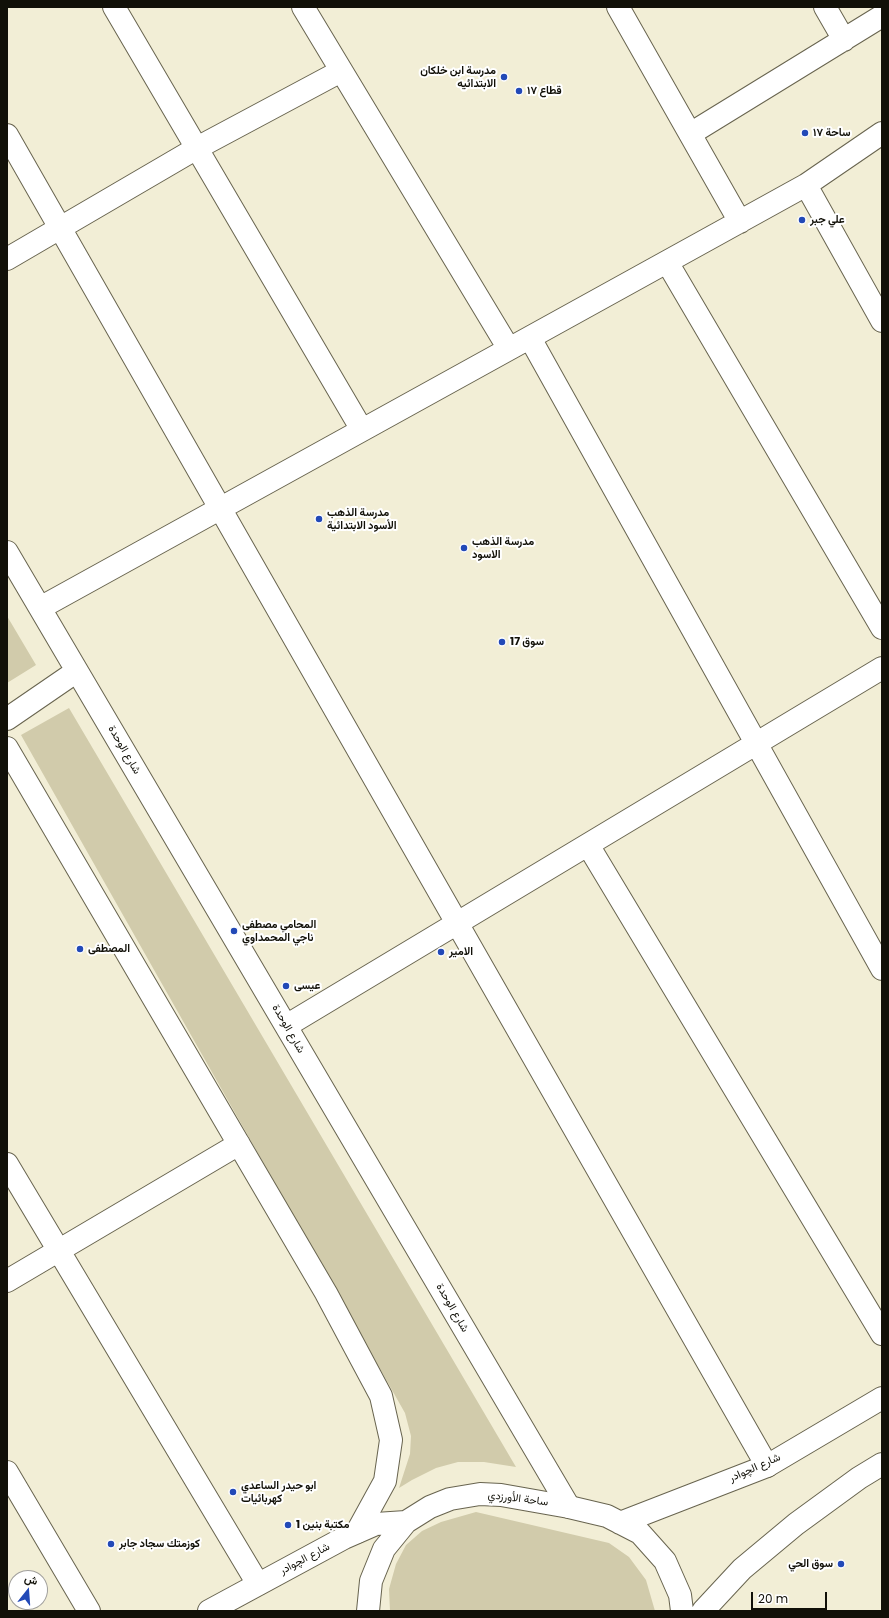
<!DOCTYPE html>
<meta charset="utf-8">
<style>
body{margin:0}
#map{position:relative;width:889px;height:1618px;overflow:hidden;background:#f2eed6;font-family:Poppins,Vazirmatn,sans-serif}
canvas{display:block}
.frame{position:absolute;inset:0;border:8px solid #111008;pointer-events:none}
.north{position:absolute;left:8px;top:1570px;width:40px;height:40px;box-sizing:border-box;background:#fff;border:1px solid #a09f9c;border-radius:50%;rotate:17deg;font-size:11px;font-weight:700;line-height:16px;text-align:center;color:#111008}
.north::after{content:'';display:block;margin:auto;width:14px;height:18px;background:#2249b7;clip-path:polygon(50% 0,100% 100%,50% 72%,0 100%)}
.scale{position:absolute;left:751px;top:1592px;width:76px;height:18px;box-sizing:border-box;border:2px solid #111008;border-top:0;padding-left:5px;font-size:12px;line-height:14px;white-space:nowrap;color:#111008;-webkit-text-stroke:3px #fff;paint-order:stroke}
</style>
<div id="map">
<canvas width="889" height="1618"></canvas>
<div class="frame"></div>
<div class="north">ش</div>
<div class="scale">20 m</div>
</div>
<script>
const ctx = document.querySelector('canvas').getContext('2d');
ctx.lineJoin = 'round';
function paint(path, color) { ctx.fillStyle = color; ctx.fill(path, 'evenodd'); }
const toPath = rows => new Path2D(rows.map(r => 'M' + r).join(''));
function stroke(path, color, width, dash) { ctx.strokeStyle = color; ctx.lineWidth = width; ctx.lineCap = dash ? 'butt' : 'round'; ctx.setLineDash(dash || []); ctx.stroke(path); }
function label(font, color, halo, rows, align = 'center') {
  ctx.font = font + ' Poppins,Vazirmatn,sans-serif'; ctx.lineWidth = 4; ctx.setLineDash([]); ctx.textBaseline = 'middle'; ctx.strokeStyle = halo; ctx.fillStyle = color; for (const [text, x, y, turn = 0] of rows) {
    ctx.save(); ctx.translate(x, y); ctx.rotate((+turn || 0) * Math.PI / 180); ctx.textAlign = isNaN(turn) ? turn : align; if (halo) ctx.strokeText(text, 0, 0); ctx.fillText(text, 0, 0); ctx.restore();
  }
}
paint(toPath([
 [7,616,36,665,7,683],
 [69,708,516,1467,484,1462,458,1462,436,1468,412,1480,399,1488,410,1454,411,1436,405,1413,21,735],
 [476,1512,609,1543,629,1557,646,1580,655,1611,390,1611,389,1589,396,1564,406,1545,422,1531,441,1522]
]), '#d1cbab');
const minor = toPath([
 [114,7,362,430],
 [303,7,509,349],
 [618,7,740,222],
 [825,7,844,40],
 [690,134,882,16],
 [7,135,767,1466],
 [806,185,882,321],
 [7,259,197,148,341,71],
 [667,262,882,628],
 [530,338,882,969],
 [7,552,569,1507],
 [40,608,806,185,882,133],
 [7,719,77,671],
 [7,748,326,1293,381,1396,391,1440,385,1481,357,1532],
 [588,845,882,1334],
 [286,1026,882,668],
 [7,1164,258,1584],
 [7,1281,239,1144],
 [7,1472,89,1611]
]);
const major = toPath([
 [620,1523,767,1466,882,1398],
 [209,1611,344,1538,376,1524,406,1522],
 [368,1611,371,1581,384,1549,406,1522,430,1507,450,1499,480,1494,501,1495,569,1507,607,1516,640,1533,665,1561,680,1595,682,1611],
 [703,1611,742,1569,796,1524,859,1478,882,1464]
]);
stroke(minor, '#68644f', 24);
stroke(major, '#68644f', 24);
stroke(minor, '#fff', 22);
stroke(major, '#fff', 22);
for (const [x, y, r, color] of [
 [504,77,4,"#2249b7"],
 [519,91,4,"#2249b7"],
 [805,133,4,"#2249b7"],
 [802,220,4,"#2249b7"],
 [319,519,4,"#2249b7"],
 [464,548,4,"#2249b7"],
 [502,642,4,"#2249b7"],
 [234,931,4,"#2249b7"],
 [80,949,4,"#2249b7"],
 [441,952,4,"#2249b7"],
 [286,986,4,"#2249b7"],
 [233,1492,4,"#2249b7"],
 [288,1525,4,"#2249b7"],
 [111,1544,4,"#2249b7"],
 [841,1564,4,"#2249b7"]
]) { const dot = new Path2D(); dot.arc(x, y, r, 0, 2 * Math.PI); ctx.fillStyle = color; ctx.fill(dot); stroke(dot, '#fff', 1.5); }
label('bold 11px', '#111008', '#fff', [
 ["مدرسة ابن خلكان",496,71,"right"],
 ["الابتدائيه",496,84,"right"],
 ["قطاع ١٧",527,91],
 ["ساحة ١٧",813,133],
 ["علي جبر",810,220],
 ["مدرسة الذهب",327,513],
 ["الأسود الابتدائية",327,526],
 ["مدرسة الذهب",472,542],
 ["الاسود",472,555],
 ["سوق 17",510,642],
 ["المحامي مصطفى",242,925],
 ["ناجي المحمداوي",242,938],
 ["المصطفى",88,949],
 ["الامير",449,952],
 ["عيسى",294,986],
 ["ابو حيدر الساعدي",241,1486],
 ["كهربائيات",241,1499],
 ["مكتبة بنين 1",296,1525],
 ["كوزمتك سجاد جابر",119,1544],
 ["سوق الحي",833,1564,"right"]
], 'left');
label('11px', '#111008', '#fff', [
 ["شارع الوحدة",124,750,60],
 ["شارع الوحدة",288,1029,60],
 ["شارع الوحدة",452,1308,60],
 ["شارع الچوادر",755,1468,-24],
 ["ساحة الأورزدي",518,1499,7],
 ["شارع الچوادر",305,1559,-28]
]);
</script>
